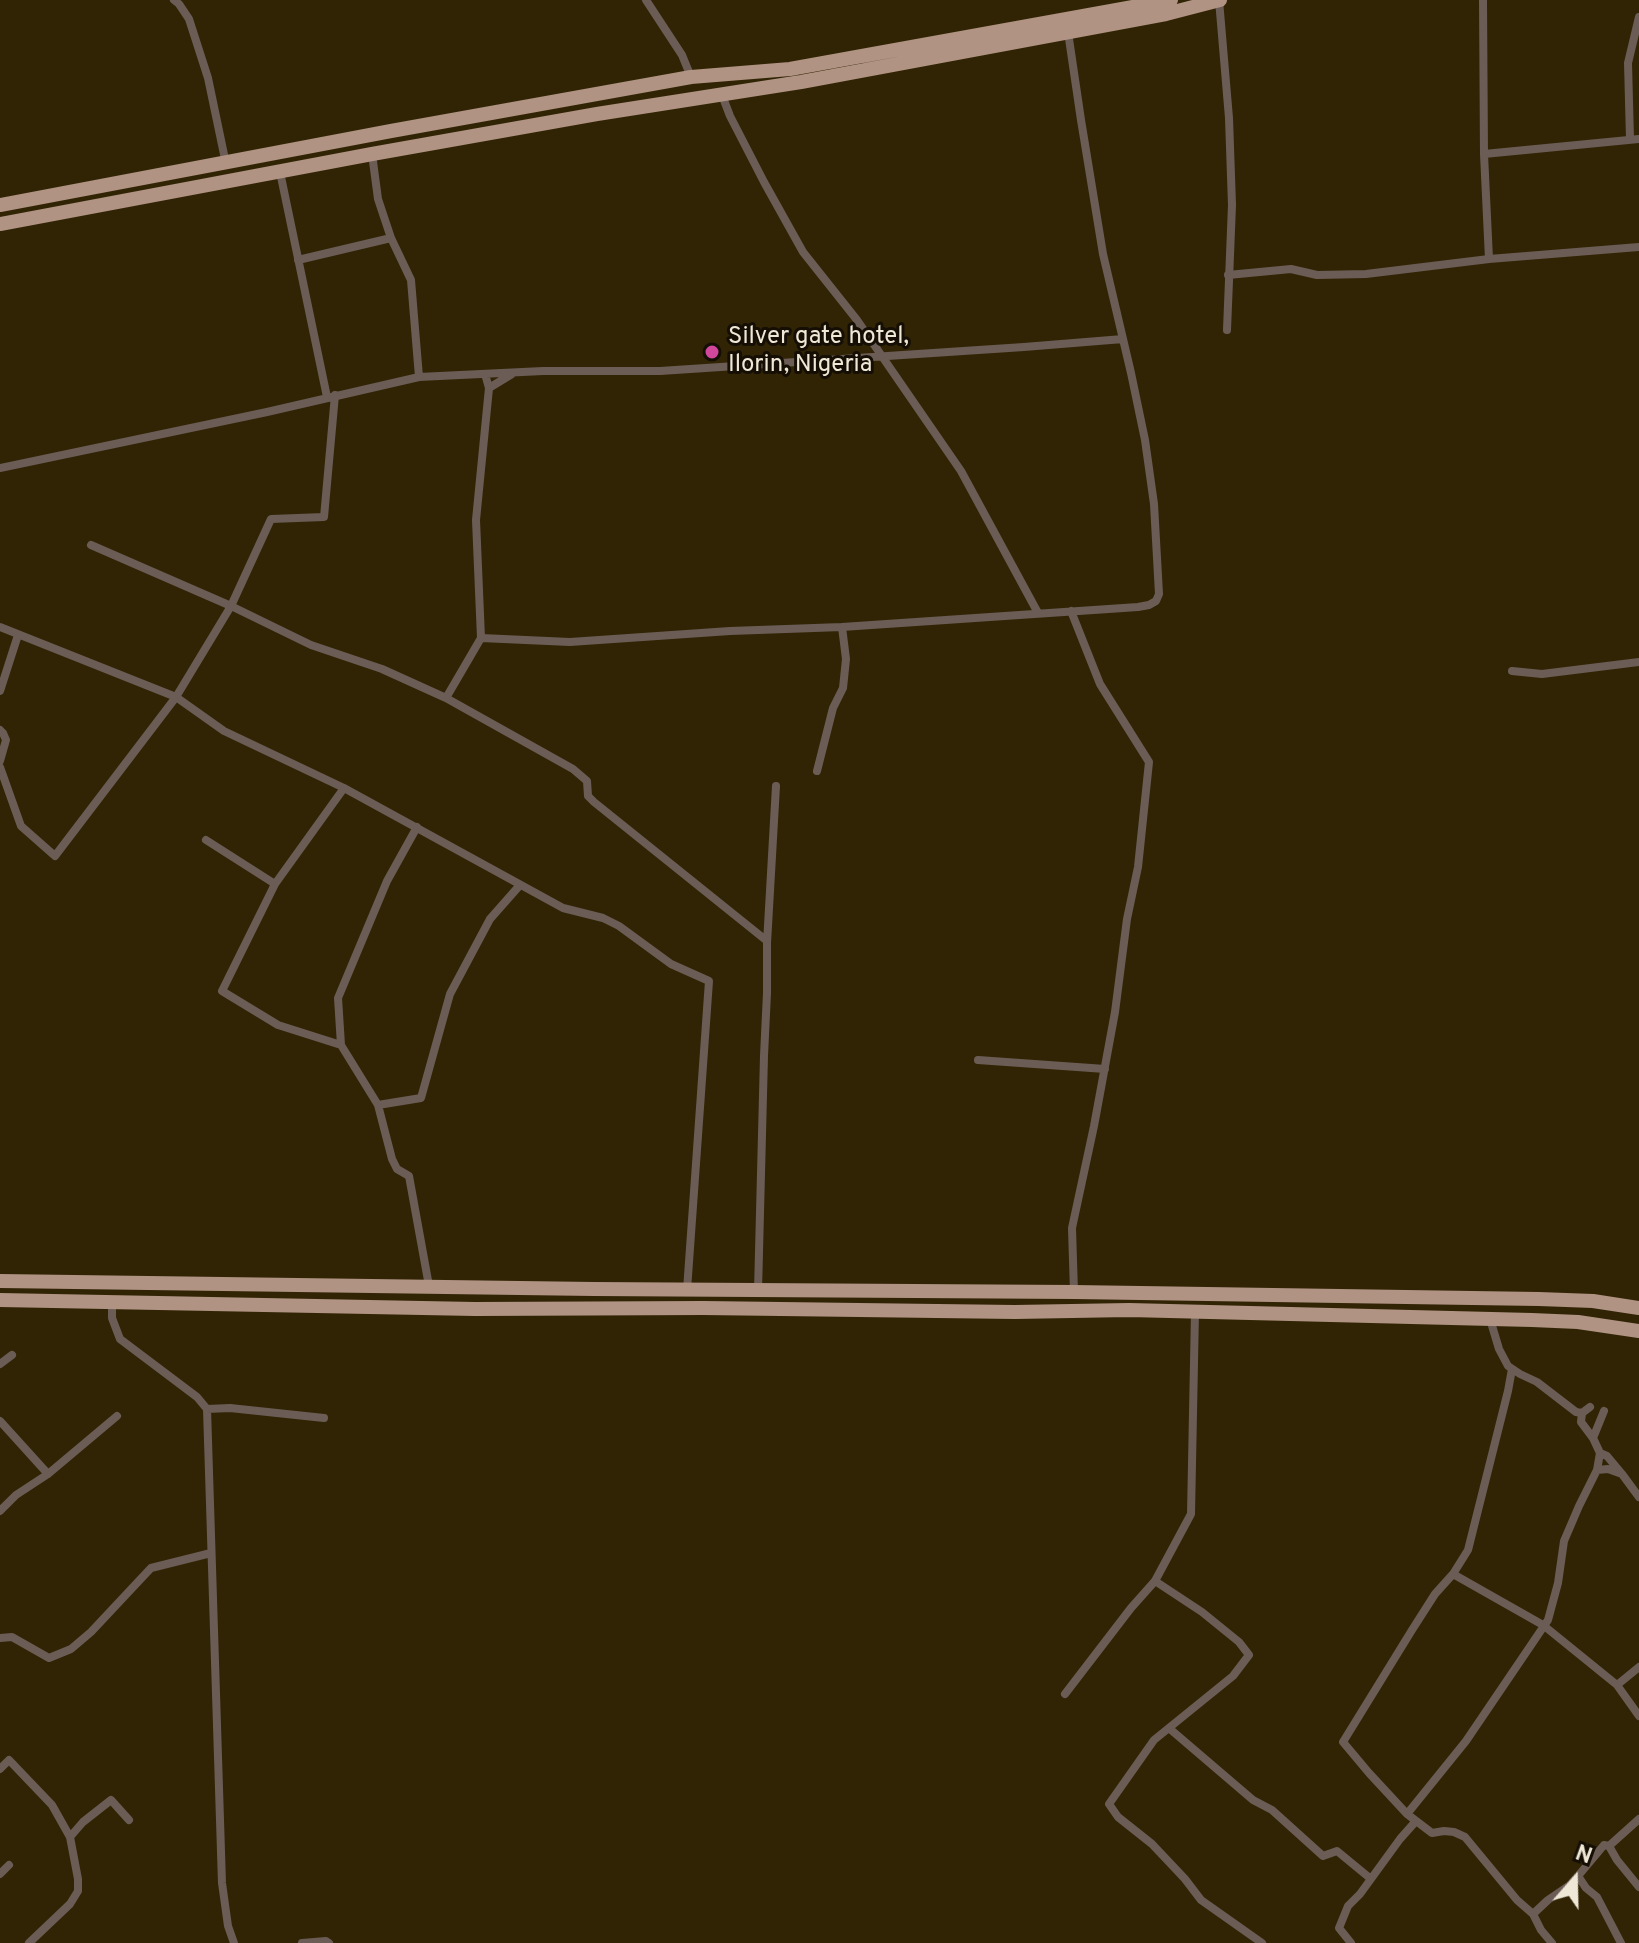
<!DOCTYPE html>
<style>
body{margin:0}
#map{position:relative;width:1639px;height:1943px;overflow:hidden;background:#312405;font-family:Overpass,sans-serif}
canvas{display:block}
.north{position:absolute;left:1535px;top:1839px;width:80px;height:80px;-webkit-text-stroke:6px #140e04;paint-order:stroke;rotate:20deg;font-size:22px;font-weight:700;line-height:32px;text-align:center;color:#f0e8d7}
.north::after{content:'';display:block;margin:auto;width:28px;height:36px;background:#f0e8d7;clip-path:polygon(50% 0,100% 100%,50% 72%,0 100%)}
</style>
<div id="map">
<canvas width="1639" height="1943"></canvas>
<div class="north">N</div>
</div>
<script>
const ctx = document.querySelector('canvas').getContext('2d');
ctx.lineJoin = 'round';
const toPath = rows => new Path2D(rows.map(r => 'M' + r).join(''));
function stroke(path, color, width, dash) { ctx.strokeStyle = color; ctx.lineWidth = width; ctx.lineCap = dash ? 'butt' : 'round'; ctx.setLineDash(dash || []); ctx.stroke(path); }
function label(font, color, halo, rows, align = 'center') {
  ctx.font = font + ' Overpass,sans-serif'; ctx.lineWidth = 6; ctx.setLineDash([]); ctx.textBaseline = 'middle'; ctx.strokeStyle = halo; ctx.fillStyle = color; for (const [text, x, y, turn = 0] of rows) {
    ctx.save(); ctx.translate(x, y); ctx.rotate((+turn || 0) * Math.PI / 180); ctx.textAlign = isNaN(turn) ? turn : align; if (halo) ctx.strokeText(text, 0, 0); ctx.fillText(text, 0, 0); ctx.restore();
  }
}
stroke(toPath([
 [174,0,179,4,189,19,208,78,226,164],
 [646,0,682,55,691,77],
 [1219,0,1229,118,1232,205,1227,330],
 [1483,0,1484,154],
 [722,95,730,116,764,182,803,252,857,320,961,471,1038,613],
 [1630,139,1628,63,1639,17],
 [372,154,378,199,391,238],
 [280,172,327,397],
 [1489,259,1484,154,1639,139],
 [298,260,391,238,411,280,419,377],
 [1228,275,1291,269,1317,275,1366,274,1489,259,1639,247],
 [489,388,512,374],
 [0,468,267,412,419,377,543,371,660,371,1024,347,1123,339],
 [91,545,231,606,311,645,382,669,446,698,573,769,587,781,588,796,594,802,767,941],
 [1071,611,1100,684,1149,762,1138,867,1127,919,1115,1012,1094,1126,1072,1228,1074,1292],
 [0,627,176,697,224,731,344,788,563,908,603,918,619,926,671,964,709,981,687,1290],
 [481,638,570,642,730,631,842,627,1138,607,1149,605,1156,601,1159,594,1154,504,1145,440,1131,373,1103,254,1081,120,1068,32],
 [1512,671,1542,674,1639,662],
 [0,691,18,635],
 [446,698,481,638,476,520,489,388,485,374],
 [0,730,3,733,6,740,0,761],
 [0,767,21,826,55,856,176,697,231,606,271,519,324,517,335,395],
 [817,771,833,708,843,688,846,659,842,627],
 [344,788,275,884,222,991,278,1025,341,1045,338,998,387,881,417,827],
 [206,840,275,884],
 [341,1045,378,1105,421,1098,450,994,490,919,520,885],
 [978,1060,1105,1069],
 [378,1105,392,1159,397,1169,409,1176,429,1286],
 [758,1291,764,1056,767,993,767,943,776,786],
 [112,1301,112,1318,120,1339,197,1397,207,1409,230,1408,324,1418],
 [1195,1312,1191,1514,1155,1581,1202,1612,1239,1642,1249,1655,1233,1676,1154,1740,1109,1804,1118,1817,1152,1844,1185,1879,1201,1900,1262,1943],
 [1490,1319,1499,1349,1508,1366,1520,1374,1537,1382,1576,1412,1582,1413],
 [0,1364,12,1355],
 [1590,1407,1582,1413,1581,1422,1593,1438],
 [207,1409,222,1883,228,1926,234,1943],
 [0,1421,48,1474],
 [1600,1453,1593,1438,1604,1411],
 [1622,1474,1639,1497],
 [0,1511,16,1495,48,1474,117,1416],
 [1453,1574,1543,1625,1617,1685,1639,1716],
 [0,1638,12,1637,49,1658,71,1649,91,1632,151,1568,211,1553],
 [1617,1685,1639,1667],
 [1065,1694,1131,1608,1155,1581],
 [1170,1729,1253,1800,1272,1810,1323,1856,1337,1851,1371,1879],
 [0,1769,9,1760,52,1805,70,1837,78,1879,78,1891,70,1904,29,1943],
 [1407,1814,1369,1773,1343,1742,1412,1630,1435,1594,1453,1574,1468,1550,1508,1391,1512,1369],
 [1639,1819,1609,1846,1617,1860,1639,1887],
 [70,1837,83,1822,111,1800,129,1820],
 [1609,1846,1604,1845,1578,1876,1586,1888,1597,1897,1621,1943],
 [0,1874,9,1865],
 [1533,1914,1517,1900,1465,1837,1454,1832,1444,1831,1432,1833,1407,1814,1466,1741,1548,1620,1558,1583,1564,1541,1579,1506,1597,1470,1608,1469,1622,1474,1607,1456,1600,1453,1597,1470],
 [302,1943,326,1941,329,1943],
 [1351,1943,1339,1928,1348,1906,1360,1894,1400,1839,1416,1821],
 [1552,1943,1541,1930,1533,1914,1548,1900,1570,1885,1578,1876]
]), '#6b5d55', 8);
stroke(toPath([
 [0,205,391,131,691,77,790,69,1171,0],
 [0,224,372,154,597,114,801,82,1166,14,1220,0],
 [0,1281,594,1289,1074,1292,1539,1299,1593,1301,1639,1308],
 [0,1300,475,1309,703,1308,1015,1312,1129,1310,1532,1320,1578,1322,1639,1331]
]), '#b09383', 14);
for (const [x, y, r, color] of [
 [712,352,8,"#d1479c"]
]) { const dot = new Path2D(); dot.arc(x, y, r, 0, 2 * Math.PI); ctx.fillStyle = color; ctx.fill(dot); stroke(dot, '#140e04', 3); }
label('24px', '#f0e8d7', '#140e04', [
 ["Silver gate hotel,",728,338],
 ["Ilorin, Nigeria",728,366]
], 'left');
</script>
